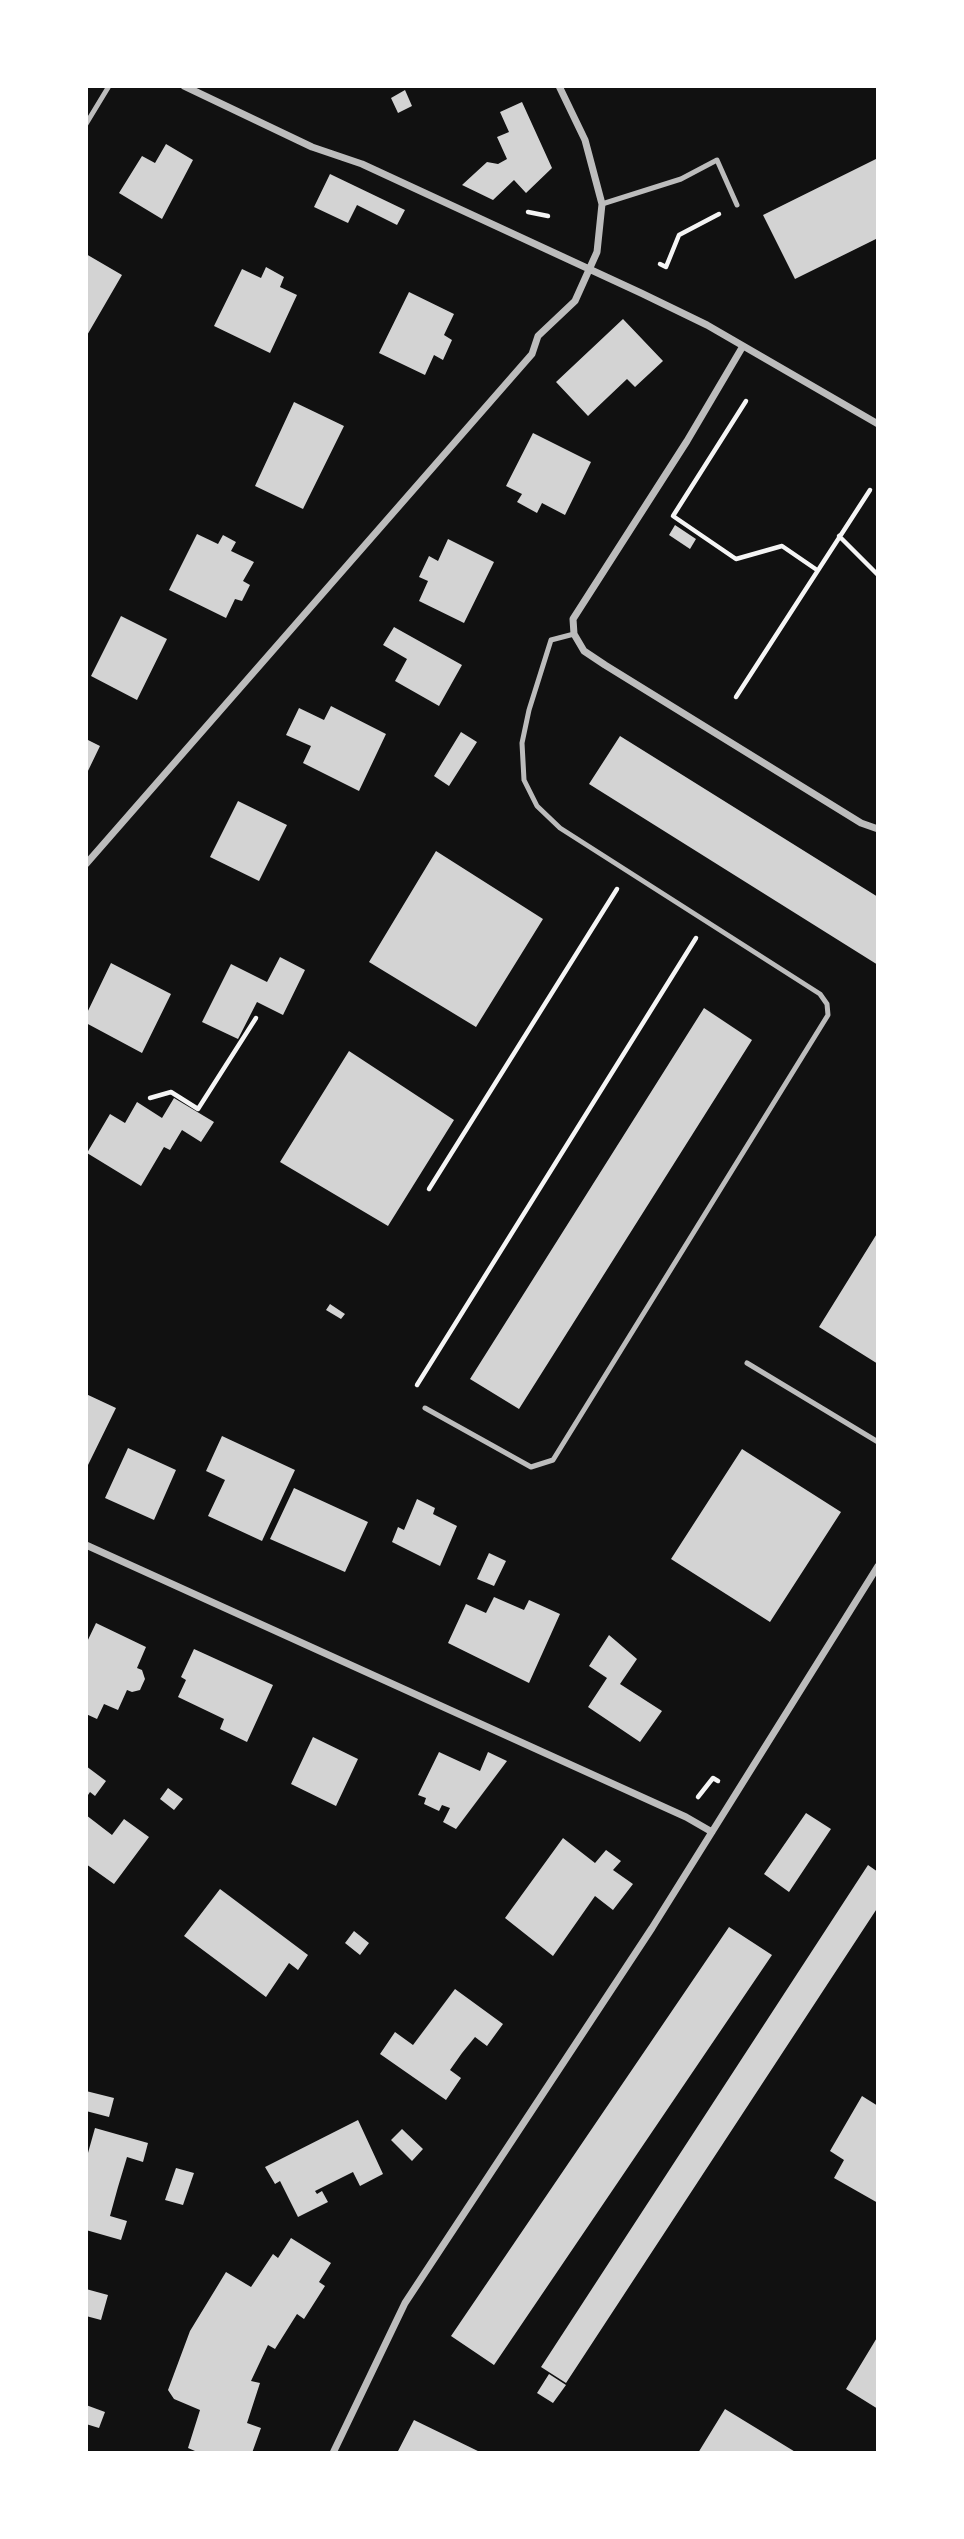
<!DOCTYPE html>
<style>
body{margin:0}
#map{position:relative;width:964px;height:2539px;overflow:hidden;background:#111;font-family:"Roboto Condensed",sans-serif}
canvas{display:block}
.frame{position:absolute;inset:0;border:88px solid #fff;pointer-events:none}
</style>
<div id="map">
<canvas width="964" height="2539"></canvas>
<div class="frame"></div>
</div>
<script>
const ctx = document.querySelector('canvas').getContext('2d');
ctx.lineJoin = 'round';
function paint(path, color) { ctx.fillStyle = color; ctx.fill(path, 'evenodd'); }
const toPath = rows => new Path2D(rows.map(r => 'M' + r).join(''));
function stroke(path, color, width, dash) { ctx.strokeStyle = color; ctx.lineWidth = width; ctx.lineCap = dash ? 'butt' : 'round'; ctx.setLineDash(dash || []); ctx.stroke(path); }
paint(toPath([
 [405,90,412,106,398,113,391,98],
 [522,102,552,168,526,193,514,180,493,200,462,185,487,162,498,164,507,159,497,137,509,132,500,112],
 [166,144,193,160,162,219,119,193,142,156,155,163],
 [878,158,878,238,795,279,763,215],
 [330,174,405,210,397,225,357,205,348,223,314,207],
 [86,254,122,275,86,337],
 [266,267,284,277,280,287,297,295,270,353,214,326,242,269,261,278],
 [409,292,454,314,444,335,452,340,443,360,434,355,425,375,379,353],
 [623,319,663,361,635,387,627,379,588,416,556,382],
 [294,402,344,426,303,509,255,486],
 [533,433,591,462,565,515,542,503,537,513,517,502,522,494,506,486],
 [675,525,696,539,690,549,669,535],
 [197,534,218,544,223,535,236,542,231,551,254,562,243,581,250,585,242,601,235,599,226,618,169,590],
 [448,539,494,562,464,623,419,601,428,581,419,577,429,556,438,561],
 [121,616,167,639,137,700,91,676],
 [394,627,462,665,439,706,395,681,407,659,383,645],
 [331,706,386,734,359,791,303,763,311,746,286,735,299,708,324,720],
 [461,732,477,742,449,786,434,776],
 [620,736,878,897,878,965,589,784],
 [86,739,100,746,86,775],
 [238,801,287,825,259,881,210,857],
 [436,851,543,919,476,1027,369,962],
 [280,957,305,970,283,1015,257,1002,238,1039,202,1022,231,964,267,982],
 [111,963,171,994,142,1053,86,1023,86,1015],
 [704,1008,752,1040,519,1409,470,1379],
 [349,1051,454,1120,388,1226,280,1162],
 [174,1098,214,1122,201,1142,182,1130,170,1150,164,1147,141,1186,87,1153,110,1114,125,1123,137,1102,162,1118],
 [878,1232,878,1364,819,1327],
 [330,1304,345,1314,341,1319,326,1310],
 [86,1394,116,1408,88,1465,86,1465],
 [222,1436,295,1470,262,1541,208,1516,225,1480,206,1471],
 [128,1448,176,1470,154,1520,105,1498],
 [742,1449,841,1512,770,1622,671,1559],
 [294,1488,368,1522,345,1572,270,1539],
 [417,1499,435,1508,433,1514,457,1526,440,1566,392,1542,398,1527,404,1530],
 [489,1553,506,1561,494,1586,477,1579],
 [494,1597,524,1610,529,1600,560,1614,529,1683,448,1643,466,1604,486,1613],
 [96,1623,146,1647,137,1668,142,1670,145,1679,140,1690,132,1692,127,1690,118,1710,104,1704,97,1719,86,1714,86,1644],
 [609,1635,637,1659,620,1684,662,1711,640,1742,588,1707,607,1678,589,1666],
 [194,1649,273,1685,247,1742,220,1729,224,1719,178,1697,186,1680,181,1677],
 [313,1737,358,1759,336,1806,291,1784],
 [439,1752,480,1771,488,1752,507,1761,456,1829,443,1822,450,1808,442,1805,439,1811,424,1804,426,1798,418,1795],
 [86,1766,106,1781,95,1796,90,1792,86,1798],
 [168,1788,183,1799,174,1810,160,1799],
 [806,1813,831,1829,789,1892,764,1874],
 [86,1815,112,1835,124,1819,149,1837,114,1884,86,1864],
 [563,1838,595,1863,606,1850,621,1861,613,1870,633,1884,613,1910,595,1896,553,1956,505,1918],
 [868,1865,878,1872,878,1907,566,2383,541,2367],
 [220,1889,308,1955,298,1970,289,1963,266,1997,184,1936],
 [729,1927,772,1955,494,2365,451,2336],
 [354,1931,369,1943,360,1955,345,1943],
 [455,1989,503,2024,487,2046,475,2037,462,2053,450,2070,461,2078,446,2100,380,2054,395,2032,413,2045],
 [86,2091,114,2098,109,2117,86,2111],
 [862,2096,878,2106,878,2203,834,2178,844,2160,830,2151],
 [358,2120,383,2174,360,2186,353,2172,315,2191,317,2194,322,2191,328,2202,298,2217,280,2181,275,2184,265,2167],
 [95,2128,148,2143,143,2162,127,2157,118,2187,110,2216,127,2221,121,2240,86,2230,86,2160],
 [402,2129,423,2149,412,2161,391,2140],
 [176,2168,194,2173,183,2205,165,2200],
 [291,2238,331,2263,319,2282,325,2286,304,2319,297,2314,275,2349,268,2345,251,2381,260,2383,247,2423,261,2428,252,2453,195,2453,195,2451,188,2448,200,2410,174,2399,168,2390,190,2331,226,2272,251,2287,273,2254,278,2258],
 [86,2289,108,2295,101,2320,86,2316],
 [878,2336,878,2409,846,2389],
 [549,2374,566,2385,553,2403,537,2393],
 [86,2405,105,2412,99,2428,86,2424],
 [725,2409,797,2453,698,2453],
 [414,2420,482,2453,397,2453]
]), '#d3d3d3');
stroke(toPath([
 [528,212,548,216],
 [660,264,666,267,679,235,719,214],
 [746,401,673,516,736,559,782,546,817,570],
 [839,536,878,575],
 [736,697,870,490],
 [150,1098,171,1092,198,1109,256,1018],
 [429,1189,617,889],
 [417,1385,696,938],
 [698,1797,713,1778,718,1781]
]), '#f5f5f5', 4.5);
stroke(toPath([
 [86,124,109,86],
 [602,204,681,179,717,160,737,205],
 [747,1363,878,1442],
 [425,1408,531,1467,553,1460,828,1015,827,1004,820,994,560,828,537,806,524,780,522,743,529,710,551,640,574,634]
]), '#bcbcbc', 5);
stroke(toPath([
 [184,86,312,147,362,164,641,293,707,325,878,424],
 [743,346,687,441,573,619,574,634,584,651,605,665,861,823,878,829],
 [86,864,532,354,538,336,575,301,597,252,602,204,585,140,559,86],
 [86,1545,686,1817,712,1832],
 [333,2453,405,2303,652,1928,878,1566]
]), '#bcbcbc', 7);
</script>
